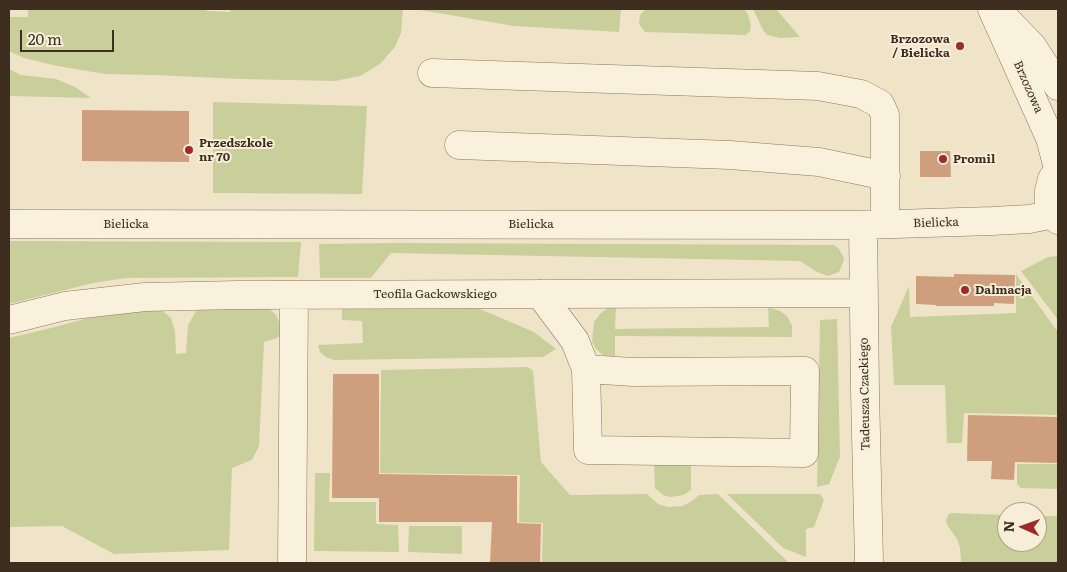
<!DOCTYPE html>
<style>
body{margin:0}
#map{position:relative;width:1067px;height:572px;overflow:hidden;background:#f0e4c8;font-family:Literata,serif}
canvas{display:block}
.frame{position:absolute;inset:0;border:10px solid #3d2e20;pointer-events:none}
.north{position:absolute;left:997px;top:502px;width:50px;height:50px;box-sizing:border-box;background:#f7eed8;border:1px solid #ada18e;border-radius:50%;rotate:272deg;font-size:14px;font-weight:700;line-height:20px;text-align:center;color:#3d2e20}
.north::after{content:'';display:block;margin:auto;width:18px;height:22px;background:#9e2a2b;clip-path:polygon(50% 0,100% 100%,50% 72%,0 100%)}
.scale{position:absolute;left:20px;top:30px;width:94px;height:22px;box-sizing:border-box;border:2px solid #3d2e20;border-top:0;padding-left:6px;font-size:15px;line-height:18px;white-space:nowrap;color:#3d2e20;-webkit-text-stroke:4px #f7eed8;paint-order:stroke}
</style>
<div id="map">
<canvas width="1067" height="572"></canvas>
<div class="frame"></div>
<div class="north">N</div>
<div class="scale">20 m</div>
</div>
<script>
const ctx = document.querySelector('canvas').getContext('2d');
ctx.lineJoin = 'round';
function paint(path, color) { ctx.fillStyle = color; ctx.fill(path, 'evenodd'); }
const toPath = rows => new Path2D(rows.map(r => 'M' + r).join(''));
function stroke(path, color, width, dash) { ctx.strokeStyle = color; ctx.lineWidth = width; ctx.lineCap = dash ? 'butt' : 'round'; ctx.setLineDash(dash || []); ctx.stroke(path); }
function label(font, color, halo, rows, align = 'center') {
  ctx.font = font + ' Literata,serif'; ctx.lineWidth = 4; ctx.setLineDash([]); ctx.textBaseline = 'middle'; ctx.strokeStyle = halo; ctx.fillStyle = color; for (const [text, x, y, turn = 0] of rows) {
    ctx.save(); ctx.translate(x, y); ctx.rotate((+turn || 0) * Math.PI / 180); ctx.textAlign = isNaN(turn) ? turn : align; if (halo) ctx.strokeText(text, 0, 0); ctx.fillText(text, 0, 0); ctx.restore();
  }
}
paint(toPath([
 [28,9,206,9,207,11,230,12,231,9,403,9,401,33,395,47,380,64,360,76,335,81,241,79,154,75,105,74,57,66,24,58,9,51,9,17,28,17],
 [414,9,622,9,621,9,619,32,514,26],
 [646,9,744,9,748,14,751,26,750,31,746,35,645,32,639,24,640,15],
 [753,9,776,9,800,37,780,38,767,35,763,30],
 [9,69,21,75,56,79,75,87,91,98,9,96],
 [213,102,367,106,362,194,213,193],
 [9,241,301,242,298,277,126,278,93,283,9,304],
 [394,243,834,245,839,249,844,258,843,263,839,272,828,276,817,272,800,261,391,253,371,278,320,278,319,244],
 [1058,256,1058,320,1021,271,1048,257],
 [1016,274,1058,332,1058,415,964,413,962,443,947,443,945,385,894,385,891,327,909,286,910,317,1016,313],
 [157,306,171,318,175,331,176,354,186,353,188,325,196,311,206,307,258,306,270,309,276,315,280,324,282,334,277,338,264,342,259,446,252,460,232,468,229,550,114,554,62,526,9,527,9,338,51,328,129,307],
 [342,307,475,307,534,332,556,349,543,357,334,360,326,357,320,352,318,345,363,343,362,321,342,320],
 [616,307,615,329,769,327,768,307,780,311,787,316,792,326,792,337,615,336,615,357,603,355,596,349,592,342,594,322,600,314,606,309],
 [837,319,840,457,829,484,817,487,820,320],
 [528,367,533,371,541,462,570,495,647,494,658,504,668,507,683,506,693,500,699,495,718,494,789,563,542,563,543,523,519,522,520,475,380,473,381,370],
 [691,464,691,490,684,495,670,497,663,495,655,488,654,465],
 [1017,464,1058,464,1058,489,1021,488,1017,484],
 [315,473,330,473,329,502,376,502,376,524,398,525,399,552,314,551],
 [727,494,820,494,824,500,814,527,806,529,806,557,783,548],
 [951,513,1007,515,1007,542,1037,542,1037,516,1058,516,1058,563,961,563,960,548,957,539,948,526,946,521,948,515],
 [409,526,462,526,462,554,408,552]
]), '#c9cf9b');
paint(toPath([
 [82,110,189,111,189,162,82,161],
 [920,151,950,151,951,177,920,177],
 [954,274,1015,275,1014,304,994,303,994,306,936,306,936,305,916,304,916,276,954,277],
 [333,374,379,374,379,474,517,476,517,523,541,524,540,563,490,563,492,522,379,522,379,498,332,498],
 [968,415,1058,417,1058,463,1015,462,1014,480,991,479,992,461,967,461]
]), '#cf9f7d');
const minor = toPath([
 [992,9,1050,138,1058,168],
 [1004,17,1032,46,1058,86],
 [432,73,818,86,861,94,880,104,885,115,885,224],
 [459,145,730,155,819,162,886,176],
 [1058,170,1052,179,1049,191,1049,203,1054,214,1058,220],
 [9,224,863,225,992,221,1029,219,1054,214],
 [863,225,865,391,869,563],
 [540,294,575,341,586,369,633,372,805,371,804,453,588,450,586,369],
 [9,320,65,306,145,297,239,295,864,293],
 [292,563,294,295]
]);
stroke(minor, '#8d765c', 29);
stroke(minor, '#faf1dc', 28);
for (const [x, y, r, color] of [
 [960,46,5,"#9e2a2b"],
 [189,150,5,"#9e2a2b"],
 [943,159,5,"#9e2a2b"],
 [965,290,5,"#9e2a2b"]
]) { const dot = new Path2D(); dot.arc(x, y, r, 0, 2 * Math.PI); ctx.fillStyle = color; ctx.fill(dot); stroke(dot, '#f7eed8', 2); }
label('bold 12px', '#3d2e20', '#f7eed8', [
 ["Brzozowa",950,39,"right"],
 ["/ Bielicka",950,53,"right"],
 ["Przedszkole",199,143],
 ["nr 70",199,157],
 ["Promil",953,159],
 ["Dalmacja",975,290]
], 'left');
label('12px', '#3d2e20', '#f7eed8', [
 ["Brzozowa",1028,87,66],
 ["Bielicka",936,223,-2],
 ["Bielicka",126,224],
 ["Bielicka",531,224],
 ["Teofila Gackowskiego",435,294],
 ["Tadeusza Czackiego",865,394,-91]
]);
</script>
